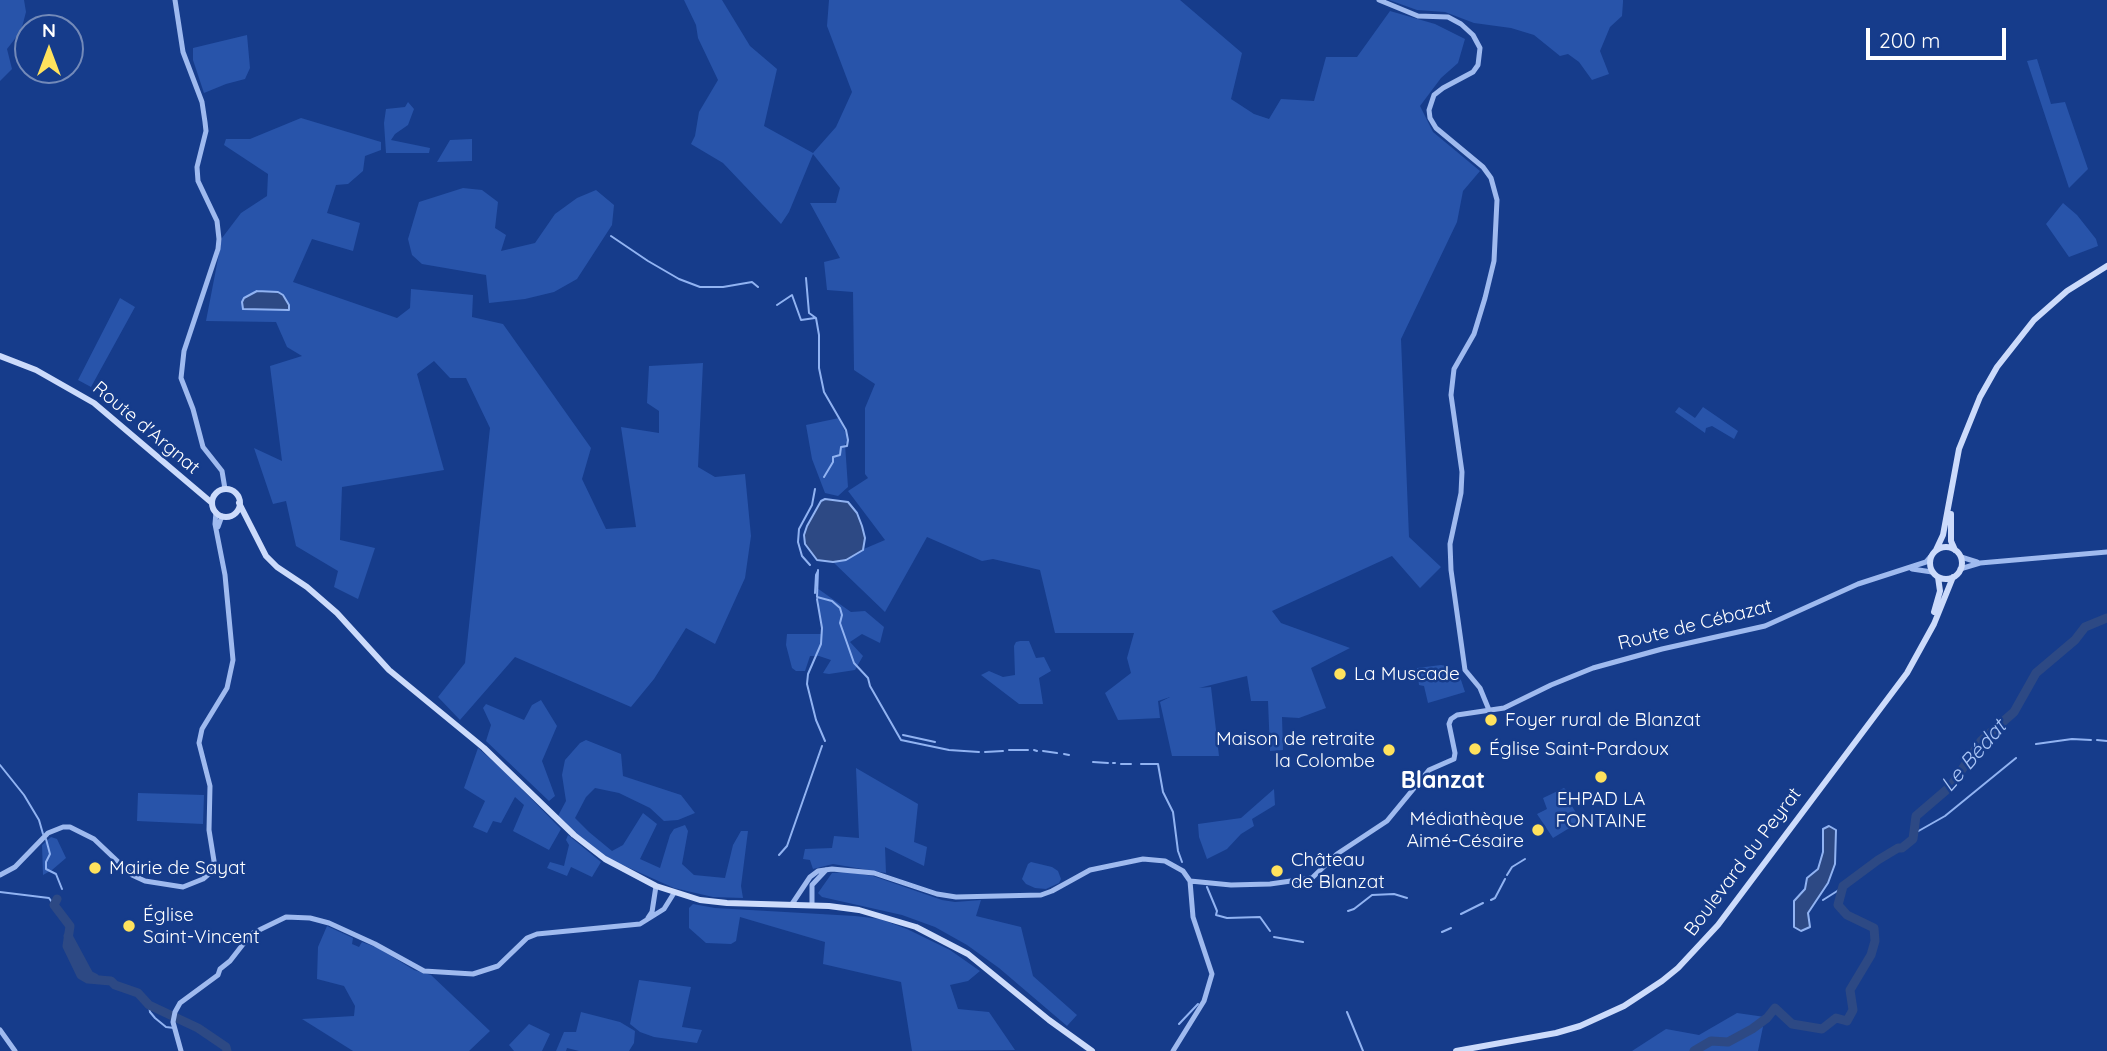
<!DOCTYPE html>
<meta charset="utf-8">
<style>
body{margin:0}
#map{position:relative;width:2107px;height:1051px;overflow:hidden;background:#163c8b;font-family:Quicksand,sans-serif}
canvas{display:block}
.north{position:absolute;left:14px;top:14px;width:70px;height:70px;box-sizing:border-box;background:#163c8b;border:2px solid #738ab9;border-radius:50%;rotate:0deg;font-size:19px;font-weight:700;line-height:28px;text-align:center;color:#fff}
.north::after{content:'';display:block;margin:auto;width:24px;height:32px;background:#ffe25d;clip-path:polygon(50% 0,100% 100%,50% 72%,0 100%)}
.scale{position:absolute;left:1866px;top:28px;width:140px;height:32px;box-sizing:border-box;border:4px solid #fff;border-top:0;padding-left:9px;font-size:21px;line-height:24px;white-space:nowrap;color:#fff;-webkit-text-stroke:5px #163c8b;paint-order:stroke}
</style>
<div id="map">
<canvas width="2107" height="1051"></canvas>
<div class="north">N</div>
<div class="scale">200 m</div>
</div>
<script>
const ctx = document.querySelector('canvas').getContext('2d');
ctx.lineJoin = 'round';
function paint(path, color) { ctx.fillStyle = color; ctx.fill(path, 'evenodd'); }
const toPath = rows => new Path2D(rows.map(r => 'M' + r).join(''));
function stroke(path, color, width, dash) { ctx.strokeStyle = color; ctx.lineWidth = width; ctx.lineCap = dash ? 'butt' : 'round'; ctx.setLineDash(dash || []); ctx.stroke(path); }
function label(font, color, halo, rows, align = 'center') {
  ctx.font = font + ' Quicksand,sans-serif'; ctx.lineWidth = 5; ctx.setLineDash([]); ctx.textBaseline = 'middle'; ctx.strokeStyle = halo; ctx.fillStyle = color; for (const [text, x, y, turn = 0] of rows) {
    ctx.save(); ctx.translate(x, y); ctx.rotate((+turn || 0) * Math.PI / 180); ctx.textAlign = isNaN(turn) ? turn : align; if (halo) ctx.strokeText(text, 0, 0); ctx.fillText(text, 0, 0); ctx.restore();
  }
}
paint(toPath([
 [0,0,24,0,26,12,21,31,7,49,12,69,0,81],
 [684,0,722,0,750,46,777,69,764,126,813,153,836,127,852,92,827,26,829,0,1180,0,1242,53,1231,99,1254,114,1269,119,1281,99,1314,101,1326,57,1357,57,1390,11,1435,24,1465,39,1458,63,1441,78,1420,106,1433,132,1480,171,1463,191,1457,222,1401,339,1409,537,1441,567,1420,588,1392,556,1272,611,1281,623,1350,648,1311,668,1326,708,1299,718,1282,717,1283,750,1270,751,1268,701,1251,701,1247,676,1199,688,1211,687,1219,756,1172,756,1160,702,1170,697,1158,701,1160,718,1118,720,1105,693,1131,673,1127,658,1134,633,1055,633,1040,570,993,559,982,561,927,537,885,612,833,562,885,540,848,491,868,478,865,474,865,408,875,384,854,370,853,292,827,290,824,262,840,258,810,203,836,203,840,188,813,154,789,212,781,224,723,163,691,144,695,136,699,112,718,80,698,38,696,25],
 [1389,0,1623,0,1623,2,1622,16,1610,27,1600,51,1609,74,1592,80,1579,62,1568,54,1560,56,1534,35,1511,28,1474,23,1445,12,1417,10],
 [247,35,250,68,245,79,226,84,204,93,193,60,193,48],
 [2037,59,2051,104,2065,102,2088,169,2069,188,2027,61],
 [408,102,414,109,408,125,395,134,391,140,430,148,429,153,386,153,384,123,386,109,405,107],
 [301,118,381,142,381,150,365,156,363,171,348,184,336,185,327,213,360,223,353,251,312,239,293,282,397,318,410,308,411,289,473,295,472,317,503,324,591,448,582,479,606,529,636,527,621,427,659,433,659,411,647,403,649,366,703,363,698,467,715,477,745,474,751,536,745,578,715,644,686,628,654,679,631,707,515,657,460,720,438,697,465,663,490,428,466,378,450,378,434,361,417,374,444,470,342,487,340,540,375,548,358,599,334,587,338,571,296,546,286,501,273,504,254,448,282,461,270,366,302,356,287,347,276,322,206,321,222,238,241,213,267,196,268,174,224,145,226,139,250,139],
 [472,139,472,161,437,162,450,140],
 [463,188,482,190,498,202,495,228,506,235,501,251,535,243,555,214,577,198,596,190,614,205,612,225,577,279,554,292,525,299,489,303,486,275,422,264,412,255,408,239,419,202],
 [2063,203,2077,215,2096,239,2098,246,2069,257,2046,224],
 [120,298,135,307,91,387,78,380],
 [1679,407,1695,418,1703,407,1738,431,1734,439,1712,426,1706,428,1705,433,1675,412],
 [839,418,849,441,845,444,848,487,838,496,825,493,812,459,806,425],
 [817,588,851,612,865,611,884,627,880,643,862,634,850,642,863,656,855,670,829,674,823,673,831,660,819,656,810,656,805,671,796,671,792,668,786,645,787,634,822,634],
 [1020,641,1029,641,1036,658,1044,657,1051,671,1039,678,1043,704,1019,704,981,675,989,671,1003,677,1015,675,1014,646,1016,642],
 [1441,665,1446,666,1446,670,1457,668,1465,692,1428,703,1424,686,1419,685,1417,668],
 [541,700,557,726,542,761,555,796,549,801,486,741,491,725,483,708,486,704,524,720,532,705],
 [586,740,621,754,623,776,681,795,695,813,678,820,664,821,650,808,619,793,595,788,586,797,575,818,589,832,612,851,623,845,643,813,657,824,640,859,660,868,670,835,674,829,685,825,688,831,682,864,694,875,725,878,733,845,741,831,748,831,741,886,743,898,713,897,674,888,616,862,598,852,572,831,558,816,566,801,562,775,565,760,580,743],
 [478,748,500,767,561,829,549,850,513,831,524,805,515,797,501,823,493,821,487,833,473,827,485,801,464,788],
 [856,768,918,804,914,842,927,847,924,866,885,847,886,873,833,864,813,869,810,860,803,859,805,849,832,848,834,836,859,838],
 [1564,788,1566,790,1564,793,1581,821,1553,838,1537,814,1547,809,1543,798],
 [1274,789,1275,805,1252,819,1254,826,1241,834,1227,849,1207,859,1199,837,1198,824,1241,818],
 [138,793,204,795,203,824,137,821],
 [568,835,601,862,592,877,571,867,567,876,547,868,550,862,564,866,569,845,566,840],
 [51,837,57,839,66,858,52,870,43,875,42,845],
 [1031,862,1052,867,1058,871,1061,879,1059,883,1046,889,1035,888,1026,884,1022,879,1028,864],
 [846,872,873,876,942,900,955,902,981,900,976,916,1021,927,1033,976,1077,1015,1067,1026,999,968,967,945,935,927,902,915,822,897,818,893,832,873],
 [693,904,715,908,855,916,880,919,907,929,950,950,980,971,968,981,950,985,958,1009,989,1012,1015,1050,912,1051,901,982,823,964,825,942,740,917,736,941,731,944,706,943,689,928,689,908],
 [327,926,353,938,352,944,359,947,362,942,378,948,414,970,431,975,490,1031,469,1051,353,1051,302,1019,354,1016,355,1006,344,986,317,979,318,947],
 [639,980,691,987,682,1027,702,1030,697,1043,654,1037,640,1032,630,1024],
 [581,1012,620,1022,635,1031,634,1043,629,1051,579,1051,567,1048,566,1051,556,1051,564,1032,576,1032],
 [1737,1013,1765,1017,1758,1051,1632,1051,1666,1029,1699,1035],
 [529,1024,550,1034,542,1051,514,1051,509,1045]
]), '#2854aa');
const water = toPath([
 [257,291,278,292,283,295,289,305,289,310,243,309,242,302,244,298,257,291],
 [825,499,848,502,857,513,862,526,865,538,863,550,846,560,833,562,817,560,805,544,804,535,807,526,821,501,825,499],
 [1829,826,1836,830,1835,864,1828,883,1808,913,1810,927,1801,931,1794,927,1794,901,1805,889,1807,878,1818,869,1823,852,1823,829,1829,826]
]);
paint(water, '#2d4984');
stroke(water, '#91b3f2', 2);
stroke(toPath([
 [611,236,648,261,679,279,700,287,723,287,752,282,758,287],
 [806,278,809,313,816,318,819,335,819,368,824,392,846,430,848,440,847,446,841,447,840,455,833,457,833,462,824,477],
 [777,305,792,295,801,320,815,318],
 [810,565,802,556,798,542,799,529,812,505,815,489],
 [818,570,817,597,832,601,840,608,842,615,840,623,854,663,868,678,870,686,901,740,949,750,979,752],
 [815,593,816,575,818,571],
 [817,599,822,628,821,644,808,674,807,684,816,720,825,741],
 [903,735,935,742],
 [2097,740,2107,741],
 [2036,744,2072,739,2091,740],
 [1009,750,1028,750],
 [1034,750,1037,751],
 [1043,751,1057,753],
 [985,752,1003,751],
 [1064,754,1069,755],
 [1093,762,1108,763],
 [1113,763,1115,763],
 [1121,764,1131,764],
 [1141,764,1158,764,1163,792,1173,812,1178,851,1182,862],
 [0,765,24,795,39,820,43,834],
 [1915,833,1945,816,2016,758],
 [46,839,50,854,46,862,46,869,56,874,62,889],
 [779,855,787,846,822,746],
 [1507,875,1512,867,1525,859],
 [1207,887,1217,911,1216,915,1227,918,1260,917,1270,931],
 [0,892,49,898,54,905],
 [1491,900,1495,898,1505,879],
 [1823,900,1842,888],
 [1348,911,1354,909,1372,895,1394,894,1407,898],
 [1461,914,1483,903],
 [1442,932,1451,928],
 [1274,937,1303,942],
 [149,1005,150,1012,155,1018,166,1027,174,1028],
 [1347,1012,1363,1051],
 [1179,1024,1198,1004]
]), '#91b3f2', 2);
stroke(toPath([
 [57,899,54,905,70,926,67,946,81,975,88,979,111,981,115,985,138,993,149,1005,198,1028,226,1047,227,1051],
 [68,936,89,975,95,978],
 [1694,1051,1711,1041,1728,1042,1752,1029,1767,1018,1775,1008,1792,1024,1822,1029,1836,1018,1847,1021,1853,1010,1850,990,1871,955,1875,941,1874,928,1847,915,1838,905,1843,886,1878,860,1898,848,1902,848,1913,839,1916,816,1951,786,1981,741,2014,712,2036,673,2075,640,2085,627,2107,618]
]), '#2d4984', 9);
stroke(toPath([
 [175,0,183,52,202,102,205,122,206,131,197,167,198,181,217,221,219,239,218,249,184,351,181,378,193,409,203,447,222,471,225,489],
 [1379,0,1418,16,1448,17,1461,24,1473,35,1480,48,1478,65,1473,72,1443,88,1434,95,1429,110,1430,118,1436,128,1483,167,1491,178,1497,200,1494,261,1485,298,1474,334,1454,369,1451,395,1462,472,1461,493,1450,544,1451,570,1465,670,1480,688,1489,710],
 [218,527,222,516],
 [1961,557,1977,562],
 [1912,569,1932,572],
 [1960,569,1980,563,2107,552],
 [0,875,15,867,48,833,63,827,70,827,94,839,132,875,145,881,183,887,203,879,210,873,214,861,209,830,210,786,199,743,202,729,227,688,233,660,225,575,215,524,216,512],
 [1190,881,1231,885,1270,884,1312,878,1337,854,1387,821,1429,770,1454,759,1455,753,1449,724,1451,719,1457,715,1504,708,1551,685,1593,668,1662,649,1765,626,1858,584,1926,562,1932,555],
 [792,904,810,877,818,871,832,869,874,873,937,894,956,897,1041,895,1052,891,1090,870,1143,859,1165,861,1183,871,1190,881,1193,917,1212,974,1204,1001,1173,1051],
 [812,905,812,885,826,870],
 [648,918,652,912,656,886],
 [0,1030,15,1051],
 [181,1051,173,1022,175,1012,180,1003,218,975,220,969,230,961,251,934,286,917,310,918,329,923,375,944,424,971,473,974,498,966,527,938,537,934,640,924,664,909,674,893]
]), '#9fbaef', 5);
stroke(toPath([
 [0,356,36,370,94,403,212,503],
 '212 503a14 14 0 1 1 28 0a14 14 0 1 1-28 0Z',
 [239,503,266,556,277,567,307,587,337,613,389,670,484,748,574,835,605,859,656,886,700,900,727,903,829,906,859,910,916,927,968,954,1049,1020,1092,1051],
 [1951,514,1951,541,1955,550],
 '1930 563a16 16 0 1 1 32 0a16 16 0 1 1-32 0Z',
 [1936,550,1943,535,1959,449,1980,397,1997,367,2034,320,2067,291,2107,266],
 [1934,612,1940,591,1938,577],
 [1456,1051,1556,1033,1580,1026,1624,1006,1662,981,1678,968,1718,925,1907,673,1934,624,1953,577]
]), '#ccdbfb', 6);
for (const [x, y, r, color] of [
 [1340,674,7,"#ffe25d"],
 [1491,720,7,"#ffe25d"],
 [1475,749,7,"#ffe25d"],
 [1389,750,7,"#ffe25d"],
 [1601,777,7,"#ffe25d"],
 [1538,830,7,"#ffe25d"],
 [95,868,7,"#ffe25d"],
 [1277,871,7,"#ffe25d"],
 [129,926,7,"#ffe25d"]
]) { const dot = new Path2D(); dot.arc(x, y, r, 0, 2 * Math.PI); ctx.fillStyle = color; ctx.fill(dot); stroke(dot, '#163c8b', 2.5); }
label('19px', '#fff', '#163c8b', [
 ["Route d'Argnat",146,428,40],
 ["Route de Cébazat",1695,625,-14],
 ["Boulevard du Peyrat",1743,862,-53]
]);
label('19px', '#fff', '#163c8b', [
 ["La Muscade",1354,674],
 ["Foyer rural de Blanzat",1505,720],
 ["Maison de retraite",1375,739,"right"],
 ["la Colombe",1375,761,"right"],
 ["Église Saint-Pardoux",1489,749],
 ["EHPAD LA",1601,799,"center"],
 ["FONTAINE",1601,821,"center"],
 ["Médiathèque",1524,819,"right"],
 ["Aimé-Césaire",1524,841,"right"],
 ["Château",1291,860],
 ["de Blanzat",1291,882],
 ["Mairie de Sayat",109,868],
 ["Église",143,915],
 ["Saint-Vincent",143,937]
], 'left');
label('italic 21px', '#aac5f6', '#163c8b', [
 ["Le Bédat",1974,756,-49]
]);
label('bold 23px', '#fff', '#163c8b', [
 ["Blanzat",1443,781]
]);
</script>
